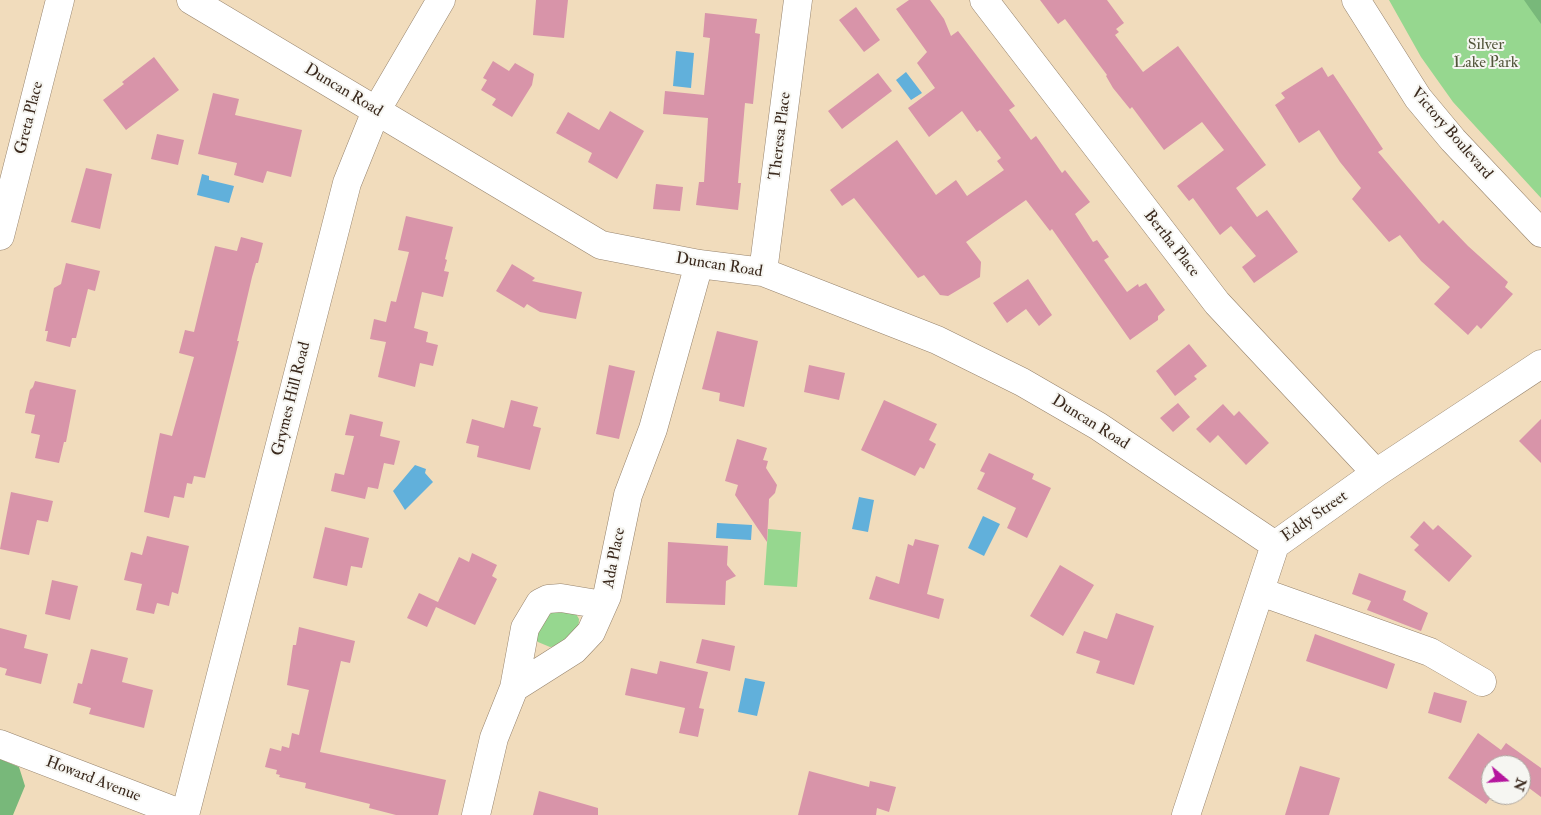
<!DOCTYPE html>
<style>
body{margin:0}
#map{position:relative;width:1541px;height:815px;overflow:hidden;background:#f1dcbc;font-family:"IM FELL Double Pica",serif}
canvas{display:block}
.north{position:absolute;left:1481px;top:755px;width:50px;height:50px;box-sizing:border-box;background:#f6f6f2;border:1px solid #aba49d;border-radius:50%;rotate:108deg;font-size:14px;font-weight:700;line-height:20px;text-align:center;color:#3b2a1e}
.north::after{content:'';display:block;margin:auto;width:18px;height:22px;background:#b5179e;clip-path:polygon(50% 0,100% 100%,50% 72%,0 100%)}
</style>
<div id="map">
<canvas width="1541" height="815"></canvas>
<div class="north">N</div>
</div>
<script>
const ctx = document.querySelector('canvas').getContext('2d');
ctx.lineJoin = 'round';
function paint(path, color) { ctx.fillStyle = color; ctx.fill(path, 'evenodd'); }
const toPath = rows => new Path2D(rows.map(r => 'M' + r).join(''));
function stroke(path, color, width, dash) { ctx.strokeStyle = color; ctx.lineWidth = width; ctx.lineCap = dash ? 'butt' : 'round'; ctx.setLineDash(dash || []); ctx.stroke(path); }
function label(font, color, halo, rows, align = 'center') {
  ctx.font = font + ' "IM FELL Double Pica",serif'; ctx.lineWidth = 4; ctx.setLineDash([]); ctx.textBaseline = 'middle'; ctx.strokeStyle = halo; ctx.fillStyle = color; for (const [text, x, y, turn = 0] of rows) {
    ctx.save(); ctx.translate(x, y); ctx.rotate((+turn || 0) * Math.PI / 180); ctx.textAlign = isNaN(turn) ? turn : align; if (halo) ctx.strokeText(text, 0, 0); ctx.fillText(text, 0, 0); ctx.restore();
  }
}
paint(toPath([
 [1389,0,1541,0,1541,198,1453,102,1421,57],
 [768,529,801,532,797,587,764,585],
 [549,607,576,614,579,619,578,632,557,646,550,647,538,642,534,637]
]), '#96d78f');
paint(toPath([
 [1524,0,1541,0,1541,24,1531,10],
 [0,759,19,767,25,786,13,815,0,815]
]), '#78b87a');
paint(toPath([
 [676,51,694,53,691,88,673,86],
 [906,72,922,93,911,100,896,80],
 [202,174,209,176,209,180,234,186,229,203,197,195],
 [415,465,426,469,425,473,433,482,405,510,393,491],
 [859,497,874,500,868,532,852,529],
 [983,516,1000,524,984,556,968,548],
 [717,523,752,525,751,540,716,538],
 [745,678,765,682,757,716,738,712]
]), '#61b0db');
paint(toPath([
 [536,0,568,0,564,38,533,35],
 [909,0,930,0,944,19,951,36,958,31,1015,106,1009,110,1031,140,1036,136,1062,173,1065,170,1090,202,1075,214,1093,242,1097,240,1109,257,1104,260,1127,292,1138,284,1139,287,1146,283,1165,310,1158,316,1158,320,1130,340,1052,229,1050,231,1026,200,966,242,981,262,980,277,948,296,940,295,924,275,918,278,854,198,842,206,830,190,897,140,936,195,956,180,967,196,1004,170,997,161,1001,158,980,130,977,132,962,111,929,137,908,108,935,88,917,63,927,52,896,9],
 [1040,0,1107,0,1124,23,1116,29,1119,32,1115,35,1143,72,1178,46,1266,165,1236,188,1257,217,1267,210,1298,252,1254,283,1242,267,1256,256,1231,226,1220,235,1193,198,1189,201,1177,186,1224,150,1202,122,1164,150,1132,107,1130,109,1113,88,1106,76,1107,75,1065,19,1058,24],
 [856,7,880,40,864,52,839,20],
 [705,13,757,19,755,33,760,34,753,104,745,103,738,183,741,183,738,210,696,205,699,182,704,182,708,118,663,114,665,91,704,95,710,38,703,37],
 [154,57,179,90,126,130,103,100,124,84,122,82],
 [493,61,509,71,515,63,534,74,532,85,512,117,492,105,496,99,481,90,487,80,483,78],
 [1322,67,1328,77,1333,74,1383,149,1378,152,1439,224,1443,220,1468,246,1508,282,1505,287,1513,294,1481,329,1477,325,1468,335,1434,304,1450,287,1421,261,1400,235,1389,242,1352,199,1361,188,1340,162,1319,130,1299,143,1275,105,1285,98,1281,93],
 [878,73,892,91,842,129,828,111],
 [213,93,239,99,235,115,302,130,291,177,267,171,263,183,234,175,237,163,198,154],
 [610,111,644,131,617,179,588,162,592,153,556,133,568,112,599,130],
 [157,134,184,140,178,165,151,159],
 [86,168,112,174,100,229,71,222],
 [656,184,683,187,680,211,653,209],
 [406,216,453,227,445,259,447,260,444,271,449,272,443,297,422,292,414,328,428,332,426,342,438,345,433,366,420,363,415,387,378,377,386,342,370,339,374,319,386,322,391,301,396,302,409,252,398,250],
 [241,237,263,243,258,263,256,263,252,277,237,341,239,341,205,478,194,476,192,484,187,483,184,498,174,496,169,518,144,512,160,433,172,436,194,357,179,353,185,330,194,332,215,246,237,251],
 [66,263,100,271,95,291,88,289,76,338,72,338,70,347,46,341,48,331,45,331,54,288,61,284],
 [512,264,535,278,532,281,582,292,576,319,540,312,527,304,524,308,496,291],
 [1028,279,1052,315,1039,326,1026,309,1007,323,993,303],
 [717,331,758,341,744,407,719,401,720,393,702,389],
 [1189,344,1207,366,1194,376,1197,379,1175,396,1156,371],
 [609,365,635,371,619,439,596,434],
 [809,365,845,373,839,400,804,392],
 [35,381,76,390,66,442,64,442,59,463,35,458,40,435,31,433,35,415,25,413,30,390,33,387],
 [511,400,538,407,533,426,541,428,530,470,477,457,479,446,466,443,472,419,504,428],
 [884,400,937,424,929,440,936,444,924,469,920,467,915,476,861,450],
 [1178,403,1190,417,1173,432,1160,418],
 [1223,404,1234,416,1239,411,1269,443,1246,465,1218,435,1210,443,1196,429],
 [350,414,383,422,380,436,400,441,394,465,384,463,378,489,368,487,365,499,331,491,335,473,344,475,354,436,345,435],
 [1541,419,1541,463,1519,441],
 [737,439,767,448,763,460,768,461,766,468,777,485,775,493,769,499,767,542,735,495,738,485,725,481],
 [989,453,1034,474,1032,479,1051,488,1027,538,1007,528,1016,508,977,489,985,473,980,471],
 [11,492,53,501,48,522,37,520,29,555,0,549],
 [1424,521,1433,530,1438,525,1472,556,1449,582,1414,550,1419,545,1410,537],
 [325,527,369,538,362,568,351,566,347,586,313,578],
 [147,536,189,546,178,594,172,592,169,606,157,603,154,614,136,610,142,584,124,580,131,552,142,555],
 [915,539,939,545,927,594,944,599,939,619,869,599,876,576,899,584,908,544,913,546],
 [668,542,728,546,727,565,736,576,726,581,725,605,666,603],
 [472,553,497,565,492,576,497,579,475,625,436,607,427,627,407,618,419,593,438,602,459,557,469,562],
 [1060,565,1094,585,1063,636,1030,616],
 [1359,573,1406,591,1403,600,1428,613,1421,631,1367,610,1371,601,1352,594],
 [52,580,78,586,70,620,45,614],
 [1116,613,1154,626,1134,685,1096,673,1100,661,1076,653,1084,631,1107,639],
 [299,627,355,641,350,663,341,661,320,752,446,780,438,815,396,815,369,808,370,804,305,788,306,783,279,777,280,775,276,774,277,770,265,767,270,748,281,751,282,746,289,748,292,733,299,735,309,690,287,685,293,645,296,645],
 [0,628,27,635,24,648,48,654,41,684,5,675,7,669,0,667],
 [1315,634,1395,664,1387,689,1306,661],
 [702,639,735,646,730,671,696,663],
 [91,649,128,658,122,682,153,690,144,728,89,714,91,708,73,703,78,683,82,684],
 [660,661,708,672,699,708,704,709,698,737,679,733,685,708,625,695,631,668,657,674],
 [1434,692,1467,701,1461,723,1428,713],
 [1478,733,1501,750,1506,743,1541,768,1541,797,1521,782,1521,765,1491,765,1491,795,1493,795,1486,804,1448,778],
 [1300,766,1340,778,1329,815,1285,815],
 [809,771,869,787,870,781,896,787,889,812,877,808,876,815,798,815],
 [539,791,598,808,598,815,533,815]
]), '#d894a9');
const minor = toPath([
 [191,0,601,245,699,264,763,272,937,340,1022,382,1098,426,1275,545],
 [984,0,1217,303,1376,473],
 [0,236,60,0],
 [763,272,798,0],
 [1261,592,1430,652,1482,682],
 [514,688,525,628,540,603,548,599,561,598,603,605],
 [0,744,185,815],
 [185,815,347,183,376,111,441,0],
 [476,815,494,738,514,688,574,650,591,632,607,596,628,495,653,429,699,264],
 [1186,815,1275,545,1376,473,1541,364]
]);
const major = toPath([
 [1356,0,1418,98,1453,140,1541,233]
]);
stroke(minor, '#96836d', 29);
stroke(major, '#96836d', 29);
stroke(minor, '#fff', 28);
stroke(major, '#fff', 28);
label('16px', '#52553a', '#f6f6f2', [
 ["Silver",1486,46],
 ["Lake Park",1486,64]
]);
label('16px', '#3b2a1e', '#f6f6f2', [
 ["Duncan Road",343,91,31],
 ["Greta Place",30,118,-76],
 ["Victory Boulevard",1451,134,49],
 ["Theresa Place",781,136,-83],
 ["Bertha Place",1171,244,52],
 ["Duncan Road",719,266,9],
 ["Grymes Hill Road",292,399,-76],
 ["Duncan Road",1090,423,32],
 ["Eddy Street",1315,517,-35],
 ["Ada Place",615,558,-79],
 ["Howard Avenue",93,780,21]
]);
</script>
